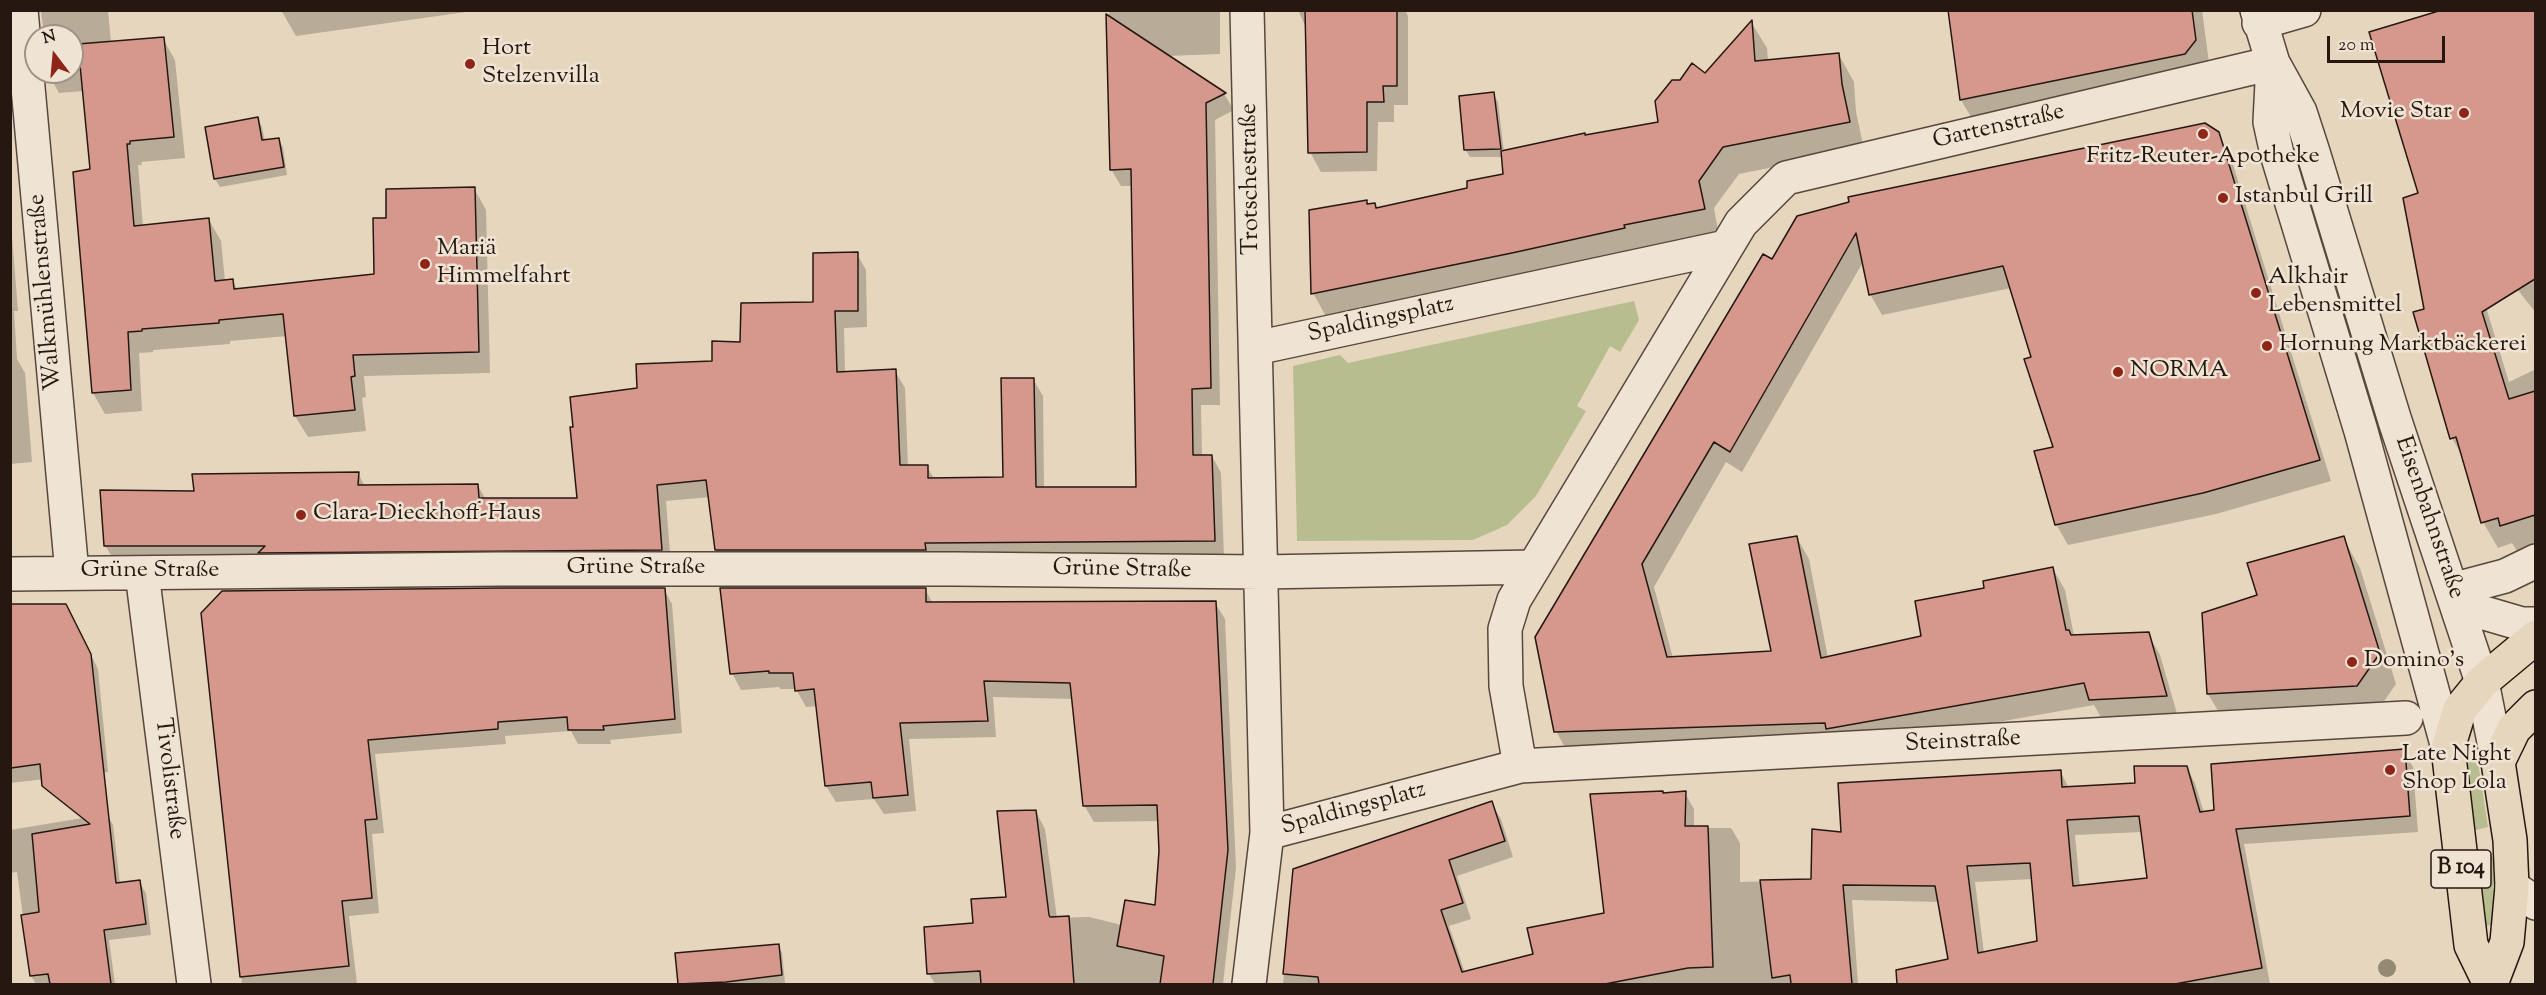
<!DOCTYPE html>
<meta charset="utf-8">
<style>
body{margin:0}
#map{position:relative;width:2546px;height:995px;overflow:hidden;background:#e6d6bd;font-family:"Sorts Mill Goudy",serif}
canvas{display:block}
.frame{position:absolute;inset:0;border:12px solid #261811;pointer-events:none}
.north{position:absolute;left:24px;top:24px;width:60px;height:60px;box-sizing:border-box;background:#efe4d4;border:2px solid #9f9286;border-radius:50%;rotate:344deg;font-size:16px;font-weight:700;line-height:24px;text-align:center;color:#261811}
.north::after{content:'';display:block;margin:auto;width:21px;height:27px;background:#8f2418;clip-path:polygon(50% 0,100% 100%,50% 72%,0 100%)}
.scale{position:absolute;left:2327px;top:36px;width:118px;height:27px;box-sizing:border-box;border:3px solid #261811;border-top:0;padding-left:8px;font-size:18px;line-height:21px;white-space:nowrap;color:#261811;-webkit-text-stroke:4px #efe4d4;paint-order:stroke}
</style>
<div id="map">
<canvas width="2546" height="995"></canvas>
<div class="frame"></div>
<div class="north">N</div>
<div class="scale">20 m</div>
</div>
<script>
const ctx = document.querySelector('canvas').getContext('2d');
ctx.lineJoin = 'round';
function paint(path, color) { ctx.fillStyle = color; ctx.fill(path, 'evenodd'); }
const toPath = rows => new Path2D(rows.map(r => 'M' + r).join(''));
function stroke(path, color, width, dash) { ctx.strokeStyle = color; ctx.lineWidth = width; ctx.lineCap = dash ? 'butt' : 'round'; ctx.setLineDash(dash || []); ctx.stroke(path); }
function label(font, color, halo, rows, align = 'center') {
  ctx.font = font + ' "Sorts Mill Goudy",serif'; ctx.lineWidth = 5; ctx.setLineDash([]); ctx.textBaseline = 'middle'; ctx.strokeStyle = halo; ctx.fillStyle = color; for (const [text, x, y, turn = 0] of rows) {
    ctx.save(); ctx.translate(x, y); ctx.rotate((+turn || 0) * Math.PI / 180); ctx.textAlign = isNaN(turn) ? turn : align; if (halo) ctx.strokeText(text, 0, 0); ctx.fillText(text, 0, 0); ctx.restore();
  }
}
paint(toPath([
 [1634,301,1639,320,1620,352,1610,346,1577,406,1586,411,1536,496,1507,525,1473,540,1297,541,1293,366,1340,355,1348,363],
 [2474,755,2477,756,2488,827,2468,832,2465,768,2467,757],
 [2493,857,2494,923,2485,927,2473,860]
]), '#b7bd8f');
paint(toPath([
 [41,10,108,10,111,43,163,39,175,60,185,158,141,162,142,165,138,165,143,227,209,220,221,241,225,281,232,281,238,290,376,276,388,219,474,188,486,210,490,373,364,376,366,397,362,398,366,431,308,437,295,416,287,336,230,341,230,344,153,350,153,352,139,353,142,411,105,414,93,393,91,170,84,91,59,93,47,72,72,72,72,36,44,36],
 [281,10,480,10,296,36],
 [1109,10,1220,10,1220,54,1166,56,1224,94,1234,110,1215,120,1220,405,1201,405,1202,456,1212,456,1221,473,1224,558,726,567,716,550,710,497,666,501,671,567,115,562,105,545,195,492,358,473,365,487,478,486,486,500,579,499,638,389,713,362,742,344,815,303,857,254,866,270,867,327,844,328,845,373,895,371,905,388,908,467,927,467,935,480,1004,479,1033,379,1043,396,1044,489,1138,489,1132,186,1121,186,1111,169],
 [1298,10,1405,10,1408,16,1408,105,1394,105,1394,122,1378,122,1377,171,1321,172,1310,152,1307,30],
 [1949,10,2202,10,2209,63,1974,122,1961,100],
 [2447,10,2536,10,2536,313,2457,213,2509,382,2536,369,2536,545,2517,551,2512,543,2498,548,2483,522,2464,459,2452,438,2426,310,2438,188],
 [1751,22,1767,48,1768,61,1839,55,1854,82,1856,112,1864,149,1739,174,1714,208,1719,236,1328,320,1313,293,1366,201,1369,205,1374,204,1377,209,1469,189,1505,175,1503,157,1470,157,1465,149,1493,94,1498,102,1504,152,1660,123],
 [258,119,262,127,265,141,278,139,283,147,287,175,220,187,215,179],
 [2218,133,2230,155,2331,481,2216,514,2068,545,2056,524,2055,448,2033,358,2011,288,1882,315,1870,294,1863,262,1742,472,1726,462,1654,587,1673,658,1772,652,1797,538,1809,559,1828,658,1923,637,1986,589,2053,569,2065,590,2074,636,2148,634,2160,655,2178,717,2103,721,2094,705,1840,750,1568,753,1556,731,1773,261,1798,217],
 [10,212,18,311,14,311,17,359,25,373,32,462,10,464],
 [2343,538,2360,568,2396,684,2374,716,2226,724,2208,694,2204,614,2259,596],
 [664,589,672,604,682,733,610,740,611,744,578,744,571,731,505,736,506,744,375,754,384,833,372,834,379,913,349,916,357,984,242,984,203,613],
 [925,589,933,604,1215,603,1225,619,1236,868,1223,984,935,984,929,974,975,924,1007,898,1036,812,1045,829,1057,918,1089,917,1122,925,1156,907,1161,851,1159,821,1094,822,1084,805,1073,699,993,697,996,737,909,739,916,811,884,814,874,799,836,802,826,786,818,706,806,707,796,689,780,689,779,687,741,690,732,673],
 [10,606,73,619,98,669,108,772,10,783],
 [2404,751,2413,767,2418,832,2244,844,2270,984,1918,984,1952,978,1940,902,1852,900,1858,984,1410,984,1404,968,1361,984,1283,984,1295,870,1491,803,1501,819,1513,857,1457,876,1471,919,1449,926,1465,973,1535,955,1605,914,1685,793,1694,809,1694,828,1731,828,1740,843,1740,882,1812,880,1843,833,2060,771,2069,788,2137,784,2186,767,2195,783,2204,813],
 [2142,832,2148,879,2080,887,2075,835],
 [2033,879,2039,942,1984,953,1975,882],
 [107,814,113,825,120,884,139,882,146,893,151,935,109,940,115,984,36,984,31,976,17,872,10,873,10,830],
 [778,945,782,953,785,983,680,984,677,954]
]), '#0003');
const building = toPath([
 [1305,10,1397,10,1397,86,1383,86,1384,102,1367,102,1367,152,1308,153,1305,10],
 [1948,10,2192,10,2196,40,2185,54,1960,100,1948,10],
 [2442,10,2535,10,2535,279,2482,312,2509,399,2535,391,2535,515,2500,526,2498,518,2481,523,2456,437,2450,439,2413,312,2424,309,2403,198,2418,193,2369,32,2442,10],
 [1106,14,1226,93,1206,103,1211,388,1192,389,1193,455,1212,455,1215,541,930,543,925,543,926,550,715,550,706,480,657,485,662,550,258,553,265,546,104,546,100,490,194,491,192,474,359,472,358,485,478,484,479,498,577,498,570,427,573,427,570,397,637,388,636,364,712,361,712,341,740,342,741,303,813,302,813,253,858,252,858,311,835,311,837,372,896,369,900,465,928,465,928,478,1003,477,1001,378,1034,378,1036,487,1136,487,1131,169,1110,170,1106,14],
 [1752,20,1755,61,1839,53,1842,84,1850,122,1723,147,1699,181,1705,209,1624,225,1625,228,1512,253,1311,294,1309,210,1367,200,1367,204,1375,203,1376,208,1467,188,1467,181,1503,174,1501,151,1585,133,1585,135,1658,122,1655,101,1672,80,1680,80,1692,63,1705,73,1752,20],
 [164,37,174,137,130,141,130,144,127,144,134,226,209,218,215,281,233,279,234,289,374,274,373,218,386,218,386,189,475,187,479,352,353,355,355,376,351,377,355,410,294,416,283,314,219,320,219,323,142,329,142,331,128,332,131,390,92,393,73,172,90,169,78,44,164,37],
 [1494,92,1501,149,1464,150,1459,96,1494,92],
 [258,117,262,140,279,138,284,167,214,179,205,127,258,117],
 [2205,123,2219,132,2320,460,2203,493,2055,525,2034,451,2053,447,2024,359,2031,357,2003,266,1869,295,1856,233,1730,452,1714,442,1642,564,1667,657,1771,651,1749,544,1797,536,1821,658,1921,636,1915,601,1984,588,1983,581,2053,567,2066,630,2069,630,2071,635,2149,632,2167,696,2089,700,2084,683,1826,729,1825,723,1554,732,1535,637,1763,254,1772,259,1797,216,1849,202,1848,197,2205,123],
 [2344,536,2380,653,2357,686,2207,694,2202,613,2257,595,2247,563,2344,536],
 [499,588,665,588,675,719,603,726,604,730,568,730,567,717,498,722,498,729,368,740,377,819,365,820,372,898,342,901,349,966,240,977,201,613,222,591,499,588],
 [720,588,926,588,926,602,1216,601,1228,850,1213,984,1160,984,1164,956,1117,946,1125,900,1155,905,1159,851,1157,805,1083,806,1070,683,984,681,988,721,900,723,908,795,873,798,871,782,825,786,814,689,795,691,793,673,769,673,769,671,730,674,720,588],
 [10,604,66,604,91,654,116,883,140,880,146,924,104,930,111,984,50,984,48,974,30,976,21,915,39,912,32,834,90,824,42,786,40,764,11,768,10,604],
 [2405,749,2410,816,2236,829,2262,968,2175,984,1897,984,1896,970,1948,959,1935,886,1843,885,1852,984,1791,984,1790,975,1772,978,1760,880,1811,879,1812,829,1841,832,1838,783,2061,770,2062,787,2135,783,2134,766,2187,766,2200,812,2214,810,2211,764,2405,749],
 [2139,816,2147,878,2073,886,2067,820,2139,816],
 [2030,863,2037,941,1978,953,1967,866,2030,863],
 [1663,791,1663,793,1686,791,1685,826,1708,826,1713,967,1688,968,1605,984,1319,984,1318,977,1283,974,1293,869,1492,801,1505,841,1449,860,1463,903,1441,910,1462,972,1533,954,1527,928,1604,913,1590,794,1663,791],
 [1036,810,1049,915,1050,917,1069,916,1074,984,981,984,980,971,927,974,924,927,973,923,971,899,1006,897,997,811,1036,810],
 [779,944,782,975,726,982,678,984,675,953,779,944]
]);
paint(building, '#d6988d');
stroke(building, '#261811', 1.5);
const minor = toPath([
 [21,10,72,573],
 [1247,10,1267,833,1249,984],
 [2257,10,2273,63,2300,112,2313,152,2395,421,2482,682,2498,762],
 [2259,23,2304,10],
 [2273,63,2270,122,2277,154,2361,431,2448,748],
 [1256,348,1726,247],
 [142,573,194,984],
 [10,574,499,569,955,569,1262,572,1534,567],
 [2452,590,2505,576,2536,561],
 [2457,605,2522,624,2536,624],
 [1520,766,1506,686,1505,629,1514,600,1741,223,1786,178,2273,63],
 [1267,833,1520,766,2406,718],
 [2512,887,2536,903]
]);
const major = toPath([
 [2490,984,2471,945,2448,748,2460,709,2482,682,2536,637],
 [2491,984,2507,942,2512,887,2510,840,2498,762,2514,729,2536,707]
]);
stroke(minor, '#56483c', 36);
stroke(major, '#261811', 36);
stroke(minor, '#efe4d4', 33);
stroke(major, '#e6d6bd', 33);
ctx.fillStyle = '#958973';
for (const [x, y] of [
 [2387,968]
]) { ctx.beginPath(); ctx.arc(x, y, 9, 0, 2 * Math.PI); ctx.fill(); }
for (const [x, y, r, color] of [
 [470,64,6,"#8f2418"],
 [2464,113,6,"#8f2418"],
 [2203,134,6,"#8f2418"],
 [2223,198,6,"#8f2418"],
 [425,264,6,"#8f2418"],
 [2256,293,6,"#8f2418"],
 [2267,346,6,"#8f2418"],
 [2118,372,6,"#8f2418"],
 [301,515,6,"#8f2418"],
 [2352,662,6,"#8f2418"],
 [2390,770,6,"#8f2418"]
]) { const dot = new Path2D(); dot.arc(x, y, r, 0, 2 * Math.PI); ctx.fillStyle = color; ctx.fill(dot); stroke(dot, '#efe4d4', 2); }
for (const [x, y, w] of [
 [2461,869,60]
]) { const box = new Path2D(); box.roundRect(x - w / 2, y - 19, w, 38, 4.5); ctx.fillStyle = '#efe4d4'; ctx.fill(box); stroke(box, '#261811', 1.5); }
label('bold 22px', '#261811', null, [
 ["B 104",2461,869]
]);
label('24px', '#261811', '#efe4d4', [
 ["Hort",482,50],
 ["Stelzenvilla",482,78],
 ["Movie Star",2452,113,"right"],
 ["Fritz-Reuter-Apotheke",2203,158,"center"],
 ["Istanbul Grill",2235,198],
 ["Mariä",437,250],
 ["Himmelfahrt",437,278],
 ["Alkhair",2268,279],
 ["Lebensmittel",2268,307],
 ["Hornung Marktbäckerei",2279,346],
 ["NORMA",2130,372],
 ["Clara-Dieckhoff-Haus",313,515],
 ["Domino's",2364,662],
 ["Late Night",2402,756],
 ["Shop Lola",2402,784]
], 'left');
label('24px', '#261811', '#efe4d4', [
 ["Gartenstraße",1999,128,-13],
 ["Trotschestraße",1252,179,-91],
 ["Walkmühlenstraße",47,292,-95],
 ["Spaldingsplatz",1381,321,-12],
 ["Eisenbahnstraße",2428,518,71],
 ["Grüne Straße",636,569],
 ["Grüne Straße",1122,571,1],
 ["Grüne Straße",150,572],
 ["Steinstraße",1963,743,-3],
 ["Tivolistraße",168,779,83],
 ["Spaldingsplatz",1354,810,-15]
]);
</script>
